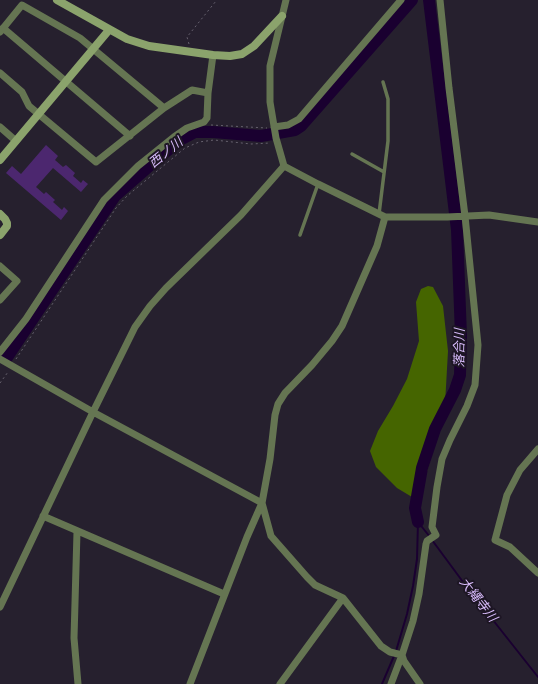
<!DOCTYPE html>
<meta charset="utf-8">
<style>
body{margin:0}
canvas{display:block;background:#26202e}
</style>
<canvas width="538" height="684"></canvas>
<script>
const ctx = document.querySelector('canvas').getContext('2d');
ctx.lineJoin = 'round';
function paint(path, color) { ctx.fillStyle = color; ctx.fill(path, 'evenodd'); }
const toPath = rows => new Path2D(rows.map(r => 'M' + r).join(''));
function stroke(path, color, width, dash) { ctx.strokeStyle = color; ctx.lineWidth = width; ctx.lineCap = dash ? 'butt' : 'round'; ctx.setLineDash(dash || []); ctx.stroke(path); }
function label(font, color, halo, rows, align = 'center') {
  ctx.font = font + ' "PT Sans","Noto Sans JP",sans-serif'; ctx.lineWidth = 4; ctx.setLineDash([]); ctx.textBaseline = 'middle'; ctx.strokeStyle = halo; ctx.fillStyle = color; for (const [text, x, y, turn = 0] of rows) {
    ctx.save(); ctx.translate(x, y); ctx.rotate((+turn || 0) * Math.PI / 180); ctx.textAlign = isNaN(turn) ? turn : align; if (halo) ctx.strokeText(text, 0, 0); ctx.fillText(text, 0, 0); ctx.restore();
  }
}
paint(toPath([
 [428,286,433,287,443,306,448,351,445,404,436,443,424,481,412,497,397,488,376,467,370,451,378,431,393,406,407,379,419,341,416,302,421,289]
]), '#456500');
stroke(toPath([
 [418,522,430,537],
 [432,540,466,586,538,677],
 [396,651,407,614,413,586,417,559,418,522],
 [382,684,394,656]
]), '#1a0030', 2);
stroke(toPath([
 [6,359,115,196,163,154,180,140,195,132,213,132,261,136,295,130,301,126,412,0],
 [418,522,415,508,422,468,435,429,455,390,460,375,461,336,457,230,429,0]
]), '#1a0030', 12);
paint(toPath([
 [46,145,58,156,55,160,63,167,66,165,75,173,73,176,81,183,83,180,88,184,81,192,53,168,36,187,44,194,46,192,55,200,53,202,62,210,64,207,68,211,61,220,6,173,12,166,21,174]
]), '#4c276f');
stroke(toPath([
 [189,44,187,37,216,1],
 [211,125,267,128],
 [16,359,116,208,127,196,185,148,199,142,214,140,251,144,270,143],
 [0,383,8,372]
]), '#66616e', 1, [2, 3]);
stroke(toPath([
 [352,154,384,172],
 [379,214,388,141,388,99,383,82],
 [300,235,318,184]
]), '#657552', 3.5);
stroke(toPath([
 [286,0,270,66,270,102,276,138,284,166,318,184,385,217,447,217,489,215,538,222],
 [3,28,130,136],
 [0,32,22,5,80,38,164,108],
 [0,73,22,92,29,106,96,162,164,108,192,90,208,93],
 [0,127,16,141],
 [274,127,288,125,299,119,401,0],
 [0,266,17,281,0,300],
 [0,352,26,319,104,200,138,166,174,137,187,128,204,122,207,118,208,93,213,55],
 [0,359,93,412,262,503,271,536,307,577,315,585,343,598,381,646,390,652,402,655],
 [538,449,520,470,507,495,495,540,510,547,538,573],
 [43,516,224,594],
 [77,532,74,638,78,684],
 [0,607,93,412,135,327,150,306,166,288,241,215,284,166],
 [402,655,404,661,420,684],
 [190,684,247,537,262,503,270,459,275,415,278,404,285,393,312,365,332,341,342,326,377,246,385,217],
 [280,684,343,598],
 [391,684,402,655,413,621,419,594,426,544,427,541,436,535,432,527,437,487,442,459,450,440,467,406,475,385,478,345,465,216,449,88,440,0]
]), '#657552', 7);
stroke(toPath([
 [57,0,127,39,149,46,213,55,230,56,242,54,254,46,282,16],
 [0,160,109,30],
 [0,214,5,219,7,223,7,226,0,235]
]), '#8ba36c', 8);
label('italic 13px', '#d7bbfa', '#1d1624', [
 ["西ノ川",166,153,-39],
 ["落合川",460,348,-89],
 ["大縄寺川",478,600,52]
]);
</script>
